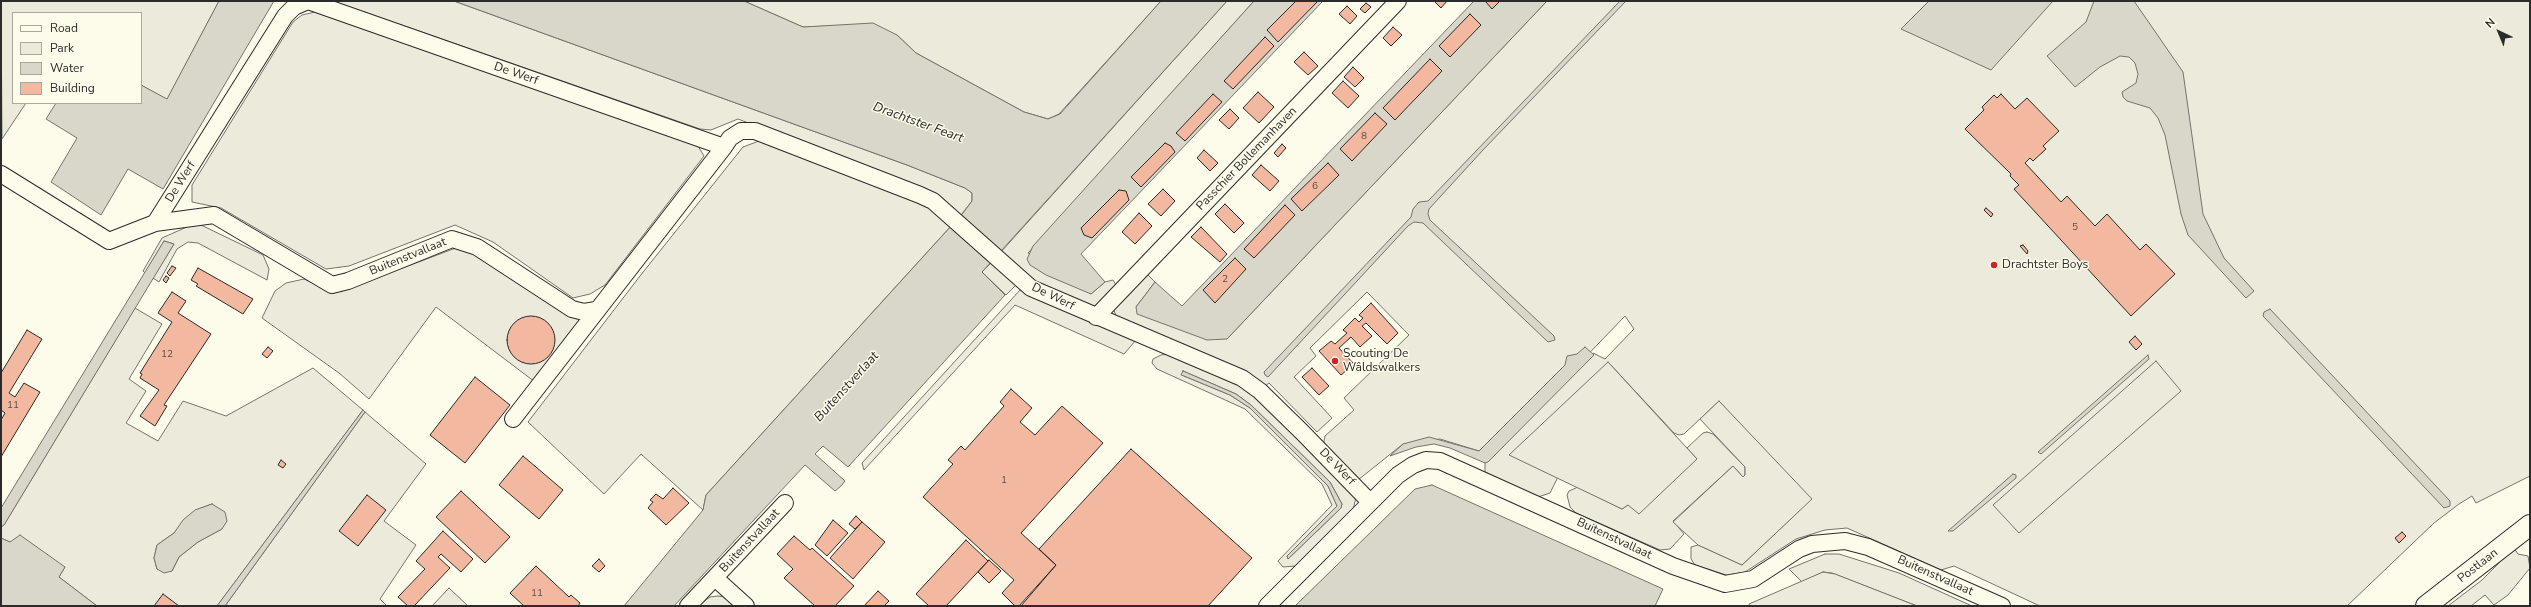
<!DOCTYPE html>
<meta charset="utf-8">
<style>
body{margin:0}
#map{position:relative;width:2531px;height:607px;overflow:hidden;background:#fdfbea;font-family:"Nunito Sans",sans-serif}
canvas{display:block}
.frame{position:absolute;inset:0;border:2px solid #2b2b2b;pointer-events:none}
.legend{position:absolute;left:12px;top:12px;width:130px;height:92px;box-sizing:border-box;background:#fdfbea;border:1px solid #a9a89e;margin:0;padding:5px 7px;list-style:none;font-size:12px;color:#2b2b2b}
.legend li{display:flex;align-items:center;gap:8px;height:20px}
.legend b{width:20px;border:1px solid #a9a89e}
.north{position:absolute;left:2479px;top:12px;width:40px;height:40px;-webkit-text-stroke:3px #fdfbea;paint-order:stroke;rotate:316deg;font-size:11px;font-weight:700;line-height:16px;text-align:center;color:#2b2b2b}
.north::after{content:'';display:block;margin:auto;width:14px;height:18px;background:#2b2b2b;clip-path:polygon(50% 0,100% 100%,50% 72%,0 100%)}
</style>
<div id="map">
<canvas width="2531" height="607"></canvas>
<div class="frame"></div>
<ul class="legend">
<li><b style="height:5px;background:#fdfbea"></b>Road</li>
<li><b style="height:11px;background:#ecebdb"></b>Park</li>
<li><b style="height:11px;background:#d8d7c9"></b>Water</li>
<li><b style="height:11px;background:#f2b8a0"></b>Building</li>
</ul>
<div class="north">N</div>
</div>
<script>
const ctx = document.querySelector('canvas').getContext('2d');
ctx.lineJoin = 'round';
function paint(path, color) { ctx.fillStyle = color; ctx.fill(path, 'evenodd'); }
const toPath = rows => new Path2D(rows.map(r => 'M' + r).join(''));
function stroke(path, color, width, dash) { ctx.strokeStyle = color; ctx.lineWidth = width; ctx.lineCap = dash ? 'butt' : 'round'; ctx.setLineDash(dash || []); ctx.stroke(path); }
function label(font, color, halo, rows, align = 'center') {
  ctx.font = font + ' "Nunito Sans",sans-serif'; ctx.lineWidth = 3; ctx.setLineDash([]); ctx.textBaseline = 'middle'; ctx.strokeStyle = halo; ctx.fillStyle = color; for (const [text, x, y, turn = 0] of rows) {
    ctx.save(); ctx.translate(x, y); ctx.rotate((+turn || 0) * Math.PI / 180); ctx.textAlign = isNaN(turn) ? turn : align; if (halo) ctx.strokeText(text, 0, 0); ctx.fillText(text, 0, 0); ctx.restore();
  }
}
const green = toPath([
 [1,1,219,1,167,100,141,85,141,13,13,13,13,103,26,103,2,139,1,1],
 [333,1,454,1,907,165,965,188,972,193,972,201,961,215,942,198,918,187,738,119,711,130,700,129,333,1],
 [744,1,1161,1,1059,114,1048,119,1024,112,916,53,897,35,830,26,803,27,744,1],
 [1227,1,1254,1,1028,253,1091,294,1105,282,1113,280,1116,285,1094,307,1036,283,1000,253,1227,1],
 [1547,1,2530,1,2530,476,2476,503,2472,496,2459,504,2434,523,2347,606,2040,606,1954,566,1941,570,1847,528,1825,530,1796,539,1745,572,1726,575,1695,565,1691,559,1691,547,1698,545,1742,565,1797,513,1734,418,1719,401,1684,434,1679,435,1674,433,1608,362,1548,467,1558,477,1550,493,1538,497,1485,472,1485,463,1593,355,1593,353,1605,359,1634,329,1625,316,1573,370,1565,365,1479,451,1440,439,1403,444,1358,480,1324,446,1324,441,1325,436,1354,410,1344,398,1409,335,1367,292,1310,348,1316,356,1294,377,1332,418,1317,432,1269,383,1264,387,1117,318,1113,308,1146,273,1155,282,1136,307,1227,339,1547,1],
 [315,12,698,146,704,156,605,285,590,294,573,298,493,242,455,225,349,266,326,269,221,208,192,202,192,185,293,22,302,15,315,12],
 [759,141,926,205,952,225,706,495,703,510,641,454,604,494,528,422,640,276,743,147,759,141],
 [201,225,263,255,269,269,267,280,198,243,188,242,177,249,159,282,153,278,174,244,164,241,145,273,143,271,162,238,189,226,201,225],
 [462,247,586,317,535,382,436,307,369,399,339,373,262,318,275,291,286,283,304,279,332,292,342,291,453,249,462,247],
 [992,262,1017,284,1006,295,982,272,992,262],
 [1021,289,1136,340,1124,354,1015,305,864,470,862,463,1021,289],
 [135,308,162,324,129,379,146,391,126,423,158,441,183,401,226,416,313,368,363,410,217,606,97,606,59,577,65,567,1,538,1,527,4,525,135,308],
 [212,504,222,529,198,542,179,557,172,571,157,569,154,558,157,545,174,533,196,510,212,504],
 [1168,354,1237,383,1255,395,1356,497,1353,510,1295,566,1283,567,1278,561,1332,505,1322,484,1245,409,1157,369,1152,363,1153,359,1161,355,1168,354],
 [1183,371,1236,394,1251,405,1330,482,1342,504,1341,508,1288,559,1287,556,1337,506,1328,486,1250,408,1230,395,1184,376,1183,371],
 [365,412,426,464,384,521,416,545,380,599,387,606,225,606,365,412],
 [1707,432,1713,434,1745,467,1745,475,1743,477,1733,466,1673,521,1684,534,1670,549,1660,550,1576,513,1570,507,1567,495,1569,491,1578,487,1622,509,1697,459,1687,448,1703,433,1707,432],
 [2514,548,2518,554,2528,556,2530,568,2508,595,2494,605,2485,595,2471,606,2448,606,2482,580,2514,548],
 [1825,554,1839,554,1899,573,1972,606,1917,606,1832,573,1823,572,1802,582,1789,569,1825,554],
 [449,588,468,606,432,606,449,588],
 [718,596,726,597,738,606,697,606,710,597,718,596]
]);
paint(green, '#ecebdb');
stroke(green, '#74746e', 1);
const parking = toPath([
 [2156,361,2181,391,2019,533,1993,505,2156,361],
 [1608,362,1697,459,1639,514,1628,505,1622,509,1509,455,1608,362],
 [1719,401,1812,499,1742,565,1698,545,1673,522,1733,466,1743,477,1745,475,1745,467,1700,419,1719,401],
 [1823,572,1835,574,1917,606,1750,606,1749,604,1823,572]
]);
paint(parking, '#eceadb');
stroke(parking, '#74746e', 1);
const water = toPath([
 [219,1,274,1,163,189,128,169,101,215,51,182,77,138,46,119,56,103,141,103,141,85,167,99,219,1],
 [454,1,744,1,803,27,873,23,897,35,916,53,1024,112,1048,119,1060,114,1161,1,1227,1,982,272,1005,295,848,467,823,446,815,454,845,481,841,486,835,491,805,465,674,606,624,606,703,510,706,495,963,213,972,201,972,193,965,188,907,165,454,1],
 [1254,1,1323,1,1081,254,1105,282,1091,294,1046,275,1030,265,1027,259,1033,246,1254,1],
 [1474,1,1547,1,1227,339,1207,340,1137,314,1136,307,1155,282,1182,306,1474,1],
 [1620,1,1626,1,1483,150,1429,209,1428,214,1430,220,1554,336,1555,340,1548,342,1423,223,1414,222,1408,226,1268,377,1265,375,1264,372,1411,217,1413,209,1419,202,1428,201,1620,1],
 [1929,1,2053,1,1991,70,1901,29,1929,1],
 [2094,1,2134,1,2183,72,2203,214,2224,258,2254,291,2246,298,2188,235,2181,214,2165,135,2158,118,2150,108,2127,101,2123,97,2122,92,2136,83,2138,74,2135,63,2129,57,2120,56,2100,67,2075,87,2047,56,2086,22,2094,1],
 [164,241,174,244,4,525,1,527,1,508,164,241],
 [2270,309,2450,501,2450,506,2444,508,2263,316,2264,312,2270,309],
 [1585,347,1594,355,1488,462,1485,463,1450,448,1434,444,1416,447,1390,456,1403,444,1429,437,1479,451,1565,365,1567,356,1577,354,1585,347],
 [2148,355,2149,359,2041,454,2038,452,2148,355],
 [1183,371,1236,394,1251,405,1330,482,1342,504,1341,508,1288,559,1287,556,1337,506,1328,486,1250,408,1230,395,1184,376,1181,375,1183,371],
 [363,410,365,412,225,606,217,606,363,410],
 [2013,474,2016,475,2016,478,1953,531,1948,531,2013,474],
 [1432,485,1663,589,1655,606,1295,606,1415,489,1432,485],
 [212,504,225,512,227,521,222,529,198,542,179,557,172,571,164,573,157,569,154,558,157,545,174,533,183,520,195,510,212,504],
 [20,535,65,567,59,577,97,606,1,606,1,538,10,542,20,535]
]);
paint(water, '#d8d7c9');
stroke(water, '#74746e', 1);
const building = toPath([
 [1296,1,1318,1,1278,42,1267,30,1296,1],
 [1434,1,1447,1,1441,8,1434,1],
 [1485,1,1500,1,1492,9,1485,1],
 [1366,3,1371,7,1365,13,1360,9,1366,3],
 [1347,6,1357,16,1350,24,1339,14,1347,6],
 [1470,14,1481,25,1450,57,1439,46,1470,14],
 [1393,27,1402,35,1391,46,1383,38,1393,27],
 [1265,37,1274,46,1233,89,1224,81,1265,37],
 [1304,52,1318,66,1308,75,1294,62,1304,52],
 [1430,59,1442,71,1395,120,1383,108,1430,59],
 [1353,67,1364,78,1355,87,1344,77,1353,67],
 [1343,81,1359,96,1348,108,1332,93,1343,81],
 [1258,92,1274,107,1259,123,1243,108,1258,92],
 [1213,94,1222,102,1185,141,1176,133,1213,94],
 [2001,94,2015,109,2027,98,2059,131,2043,146,2046,149,2033,161,2030,158,2025,163,2061,202,2067,196,2095,226,2107,214,2140,250,2146,244,2175,274,2131,316,2014,189,2019,185,2010,176,2011,174,1965,129,1984,110,1982,107,1994,95,1997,98,2001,94],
 [1230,109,1239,118,1229,129,1219,120,1230,109],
 [1375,113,1387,124,1352,161,1340,149,1375,113],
 [1165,143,1171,146,1175,152,1141,187,1131,177,1165,143],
 [1282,144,1286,148,1278,157,1274,153,1282,144],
 [1204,150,1218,163,1210,171,1197,158,1204,150],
 [1328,163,1339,175,1302,211,1291,199,1328,163],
 [1261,165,1279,181,1270,191,1252,175,1261,165],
 [1163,189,1175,201,1161,216,1148,204,1163,189],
 [1119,190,1126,191,1129,200,1092,238,1084,235,1081,228,1119,190],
 [1225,204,1244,223,1234,233,1215,214,1225,204],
 [1285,205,1295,215,1254,258,1244,249,1285,205],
 [1986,208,1993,214,1991,217,1984,210,1986,208],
 [1139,213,1152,226,1135,244,1122,232,1139,213],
 [1201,227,1227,254,1220,262,1191,237,1201,227],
 [2023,245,2028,251,2027,254,2020,246,2023,245],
 [1235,258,1246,269,1215,303,1203,290,1235,258],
 [172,266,176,268,170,276,167,273,172,266],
 [198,268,253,299,243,314,196,286,198,284,191,280,198,268],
 [166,276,169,278,166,283,163,280,166,276],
 [172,292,186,301,178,313,211,334,164,405,167,406,155,426,140,416,159,390,140,378,142,374,140,373,172,322,158,313,172,292],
 [1371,303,1398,333,1387,344,1366,323,1362,326,1372,336,1360,347,1351,337,1339,348,1354,364,1341,375,1319,351,1331,341,1335,344,1347,333,1343,330,1355,318,1359,322,1363,318,1359,315,1371,303],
 '507 340a24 24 0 1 1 48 0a24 24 0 1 1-48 0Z',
 [27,330,42,339,9,393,15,397,24,383,40,392,1,457,1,420,5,413,1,410,1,373,27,330],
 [2135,336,2142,344,2136,350,2129,342,2135,336],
 [268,347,273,351,267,358,262,354,268,347],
 [1312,368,1329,386,1319,395,1302,377,1312,368],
 [475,377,510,405,465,463,430,435,475,377],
 [1011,389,1032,408,1020,422,1035,435,1062,406,1103,443,1021,533,1056,565,1019,606,1015,606,1002,593,1014,580,923,497,953,464,948,460,961,446,965,450,1004,406,1000,402,1011,389],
 [1131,449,1252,558,1208,606,1021,606,1056,565,1039,549,1131,449],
 [523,456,563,490,539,519,499,485,523,456],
 [281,460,286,464,283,468,278,465,281,460],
 [673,488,689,503,666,525,648,508,653,502,650,500,656,494,663,499,673,488],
 [461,491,510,537,485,563,436,517,461,491],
 [367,495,386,510,358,546,339,531,367,495],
 [856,516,862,522,855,529,849,524,856,516],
 [833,520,848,533,827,556,815,545,833,520],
 [862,522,885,542,853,579,830,558,862,522],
 [443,531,473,559,461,572,441,554,438,557,450,568,414,606,408,606,398,597,425,569,416,561,443,531],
 [2402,532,2406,536,2399,543,2395,538,2402,532],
 [794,536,810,550,812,548,854,586,835,606,815,606,784,578,793,569,777,554,794,536],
 [966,540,988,561,946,606,929,606,916,594,966,540],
 [599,559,605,566,599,572,592,566,599,559],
 [989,560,1001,571,989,583,978,572,989,560],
 [536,566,569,597,571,595,580,603,578,606,524,606,510,593,536,566],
 [878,591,889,601,884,606,864,606,878,591],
 [163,594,179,606,154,606,163,594]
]);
paint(building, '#f2b8a0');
stroke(building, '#2b2b2b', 1);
const minor = toPath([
 [308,1,724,147,730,138,741,131,755,131,920,195,933,201,1031,288,1242,378,1260,391,1302,432,1370,502],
 [1,174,109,241,155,223,285,16,294,7,308,1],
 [155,223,214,215,332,285,348,281,452,239,477,247,572,309,584,312,596,310],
 [1096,317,1398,1],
 [513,419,724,147],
 [715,578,746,606],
 [688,606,785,503],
 [1267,606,1398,475,1413,465,1426,460,1440,461,1673,566,1725,584,1753,579,1799,549,1812,544,1845,541,1868,547,2002,606]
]);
const tertiary = toPath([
 [2426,606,2530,525]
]);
stroke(minor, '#2b2b2b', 18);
stroke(tertiary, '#2b2b2b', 22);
stroke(minor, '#fdfbea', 16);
stroke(tertiary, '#fdfbea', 20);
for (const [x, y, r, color] of [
 [1994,265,4,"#c62828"],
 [1335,361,4,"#c62828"]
]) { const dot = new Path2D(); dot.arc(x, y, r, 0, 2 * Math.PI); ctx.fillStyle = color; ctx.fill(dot); stroke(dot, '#fdfbea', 1.5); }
label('10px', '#5d4e48', null, [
 ["8",1364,137],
 ["6",1315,187],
 ["5",2075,228],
 ["2",1225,280],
 ["12",167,355],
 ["11",13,406],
 ["1",1004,481],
 ["11",537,594]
]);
label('12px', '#2b2b2b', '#fdfbea', [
 ["De Werf",516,74,19],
 ["Passchier Bollemanhaven",1247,159,-46],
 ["De Werf",181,182,-58],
 ["Buitenstvallaat",408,257,-22],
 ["De Werf",1053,297,26],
 ["De Werf",1337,467,46],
 ["Buitenstvallaat",1614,539,25],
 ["Buitenstvallaat",750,541,-47],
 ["Postlaan",2478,566,-38],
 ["Buitenstvallaat",1935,576,24]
]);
label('12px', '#2b2b2b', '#fdfbea', [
 ["Drachtster Boys",2002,265],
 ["Scouting De",1343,354],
 ["Wâldswalkers",1343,368]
], 'left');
label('italic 13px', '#2b2b2b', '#fdfbea', [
 ["Drachtster Feart",918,123,20],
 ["Buitenstverlaat",847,387,-48]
]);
</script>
